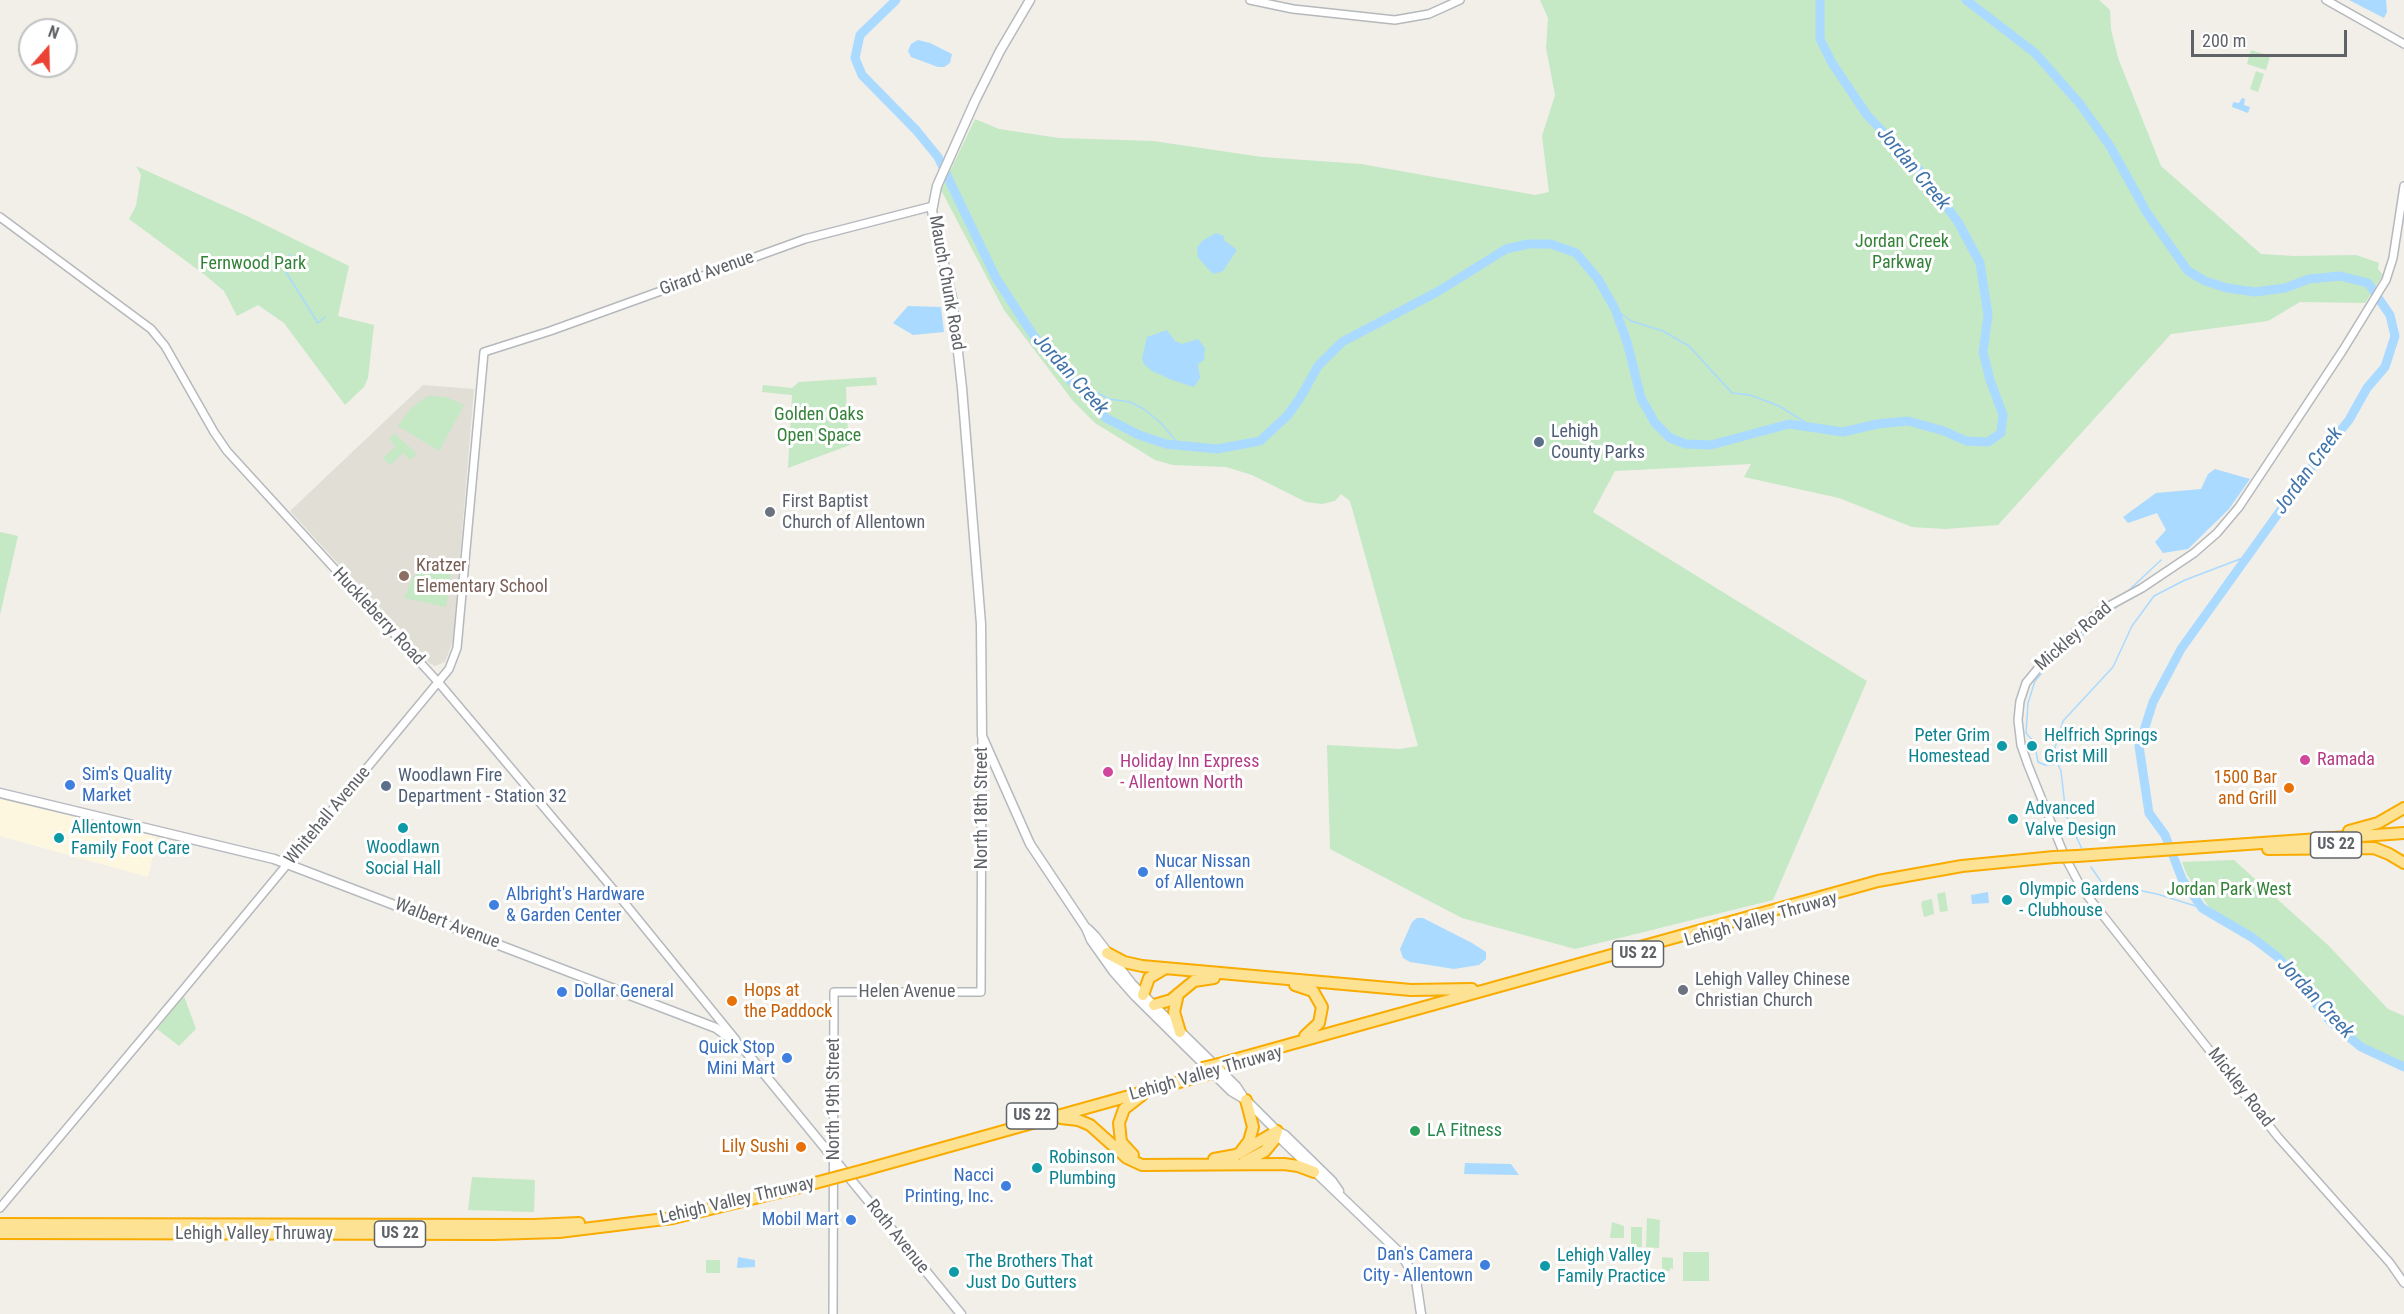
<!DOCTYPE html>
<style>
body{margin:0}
#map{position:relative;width:2404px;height:1314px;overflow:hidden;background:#f1efe8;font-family:"Roboto Condensed",sans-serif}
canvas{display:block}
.north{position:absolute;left:18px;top:18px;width:60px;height:60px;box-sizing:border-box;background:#fff;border:2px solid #bfc1c3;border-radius:50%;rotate:20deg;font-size:16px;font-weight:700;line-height:24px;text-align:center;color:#5f6368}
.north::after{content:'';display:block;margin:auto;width:21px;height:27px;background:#ea4335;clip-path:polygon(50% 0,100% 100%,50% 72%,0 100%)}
.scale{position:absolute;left:2191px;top:30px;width:156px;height:27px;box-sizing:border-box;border:3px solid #5f6368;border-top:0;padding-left:8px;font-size:18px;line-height:21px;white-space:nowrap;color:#5f6368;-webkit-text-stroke:4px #fff;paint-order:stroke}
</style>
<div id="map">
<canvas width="2404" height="1314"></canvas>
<div class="north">N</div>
<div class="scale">200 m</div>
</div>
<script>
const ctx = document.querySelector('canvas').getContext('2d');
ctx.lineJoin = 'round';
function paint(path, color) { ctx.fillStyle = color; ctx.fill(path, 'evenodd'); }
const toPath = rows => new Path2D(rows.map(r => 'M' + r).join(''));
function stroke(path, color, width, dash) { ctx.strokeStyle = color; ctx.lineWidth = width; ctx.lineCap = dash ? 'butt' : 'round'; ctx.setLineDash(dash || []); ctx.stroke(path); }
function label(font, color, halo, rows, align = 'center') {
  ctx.font = font + ' "Roboto Condensed",sans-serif'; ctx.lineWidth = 6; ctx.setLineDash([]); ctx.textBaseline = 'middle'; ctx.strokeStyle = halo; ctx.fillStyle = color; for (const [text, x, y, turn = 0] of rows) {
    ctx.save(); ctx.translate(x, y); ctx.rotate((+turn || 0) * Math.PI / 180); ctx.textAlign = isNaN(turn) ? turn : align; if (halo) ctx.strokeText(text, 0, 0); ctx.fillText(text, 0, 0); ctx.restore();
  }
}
paint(toPath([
 [0,796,157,837,148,877,0,836]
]), '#fef7e0');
paint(toPath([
 [423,385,474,389,453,641,445,662,435,666,429,663,290,511]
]), '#e1ded6');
paint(toPath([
 [1540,0,2099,0,2110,10,2111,29,2118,58,2161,166,2261,254,2294,256,2356,255,2379,263,2378,269,2383,275,2365,303,2300,302,2268,321,2171,334,1998,525,1945,529,1912,527,1839,498,1744,477,1751,464,1615,471,1593,512,1867,681,1773,900,1575,949,1462,918,1330,849,1327,745,1400,749,1418,746,1350,501,1341,494,1335,501,1322,504,1306,502,1252,475,1226,467,1173,465,1155,460,1095,423,1073,401,1004,310,941,190,975,119,999,129,1059,138,1153,141,1262,157,1361,164,1535,195,1549,192,1542,136,1555,95,1546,48,1548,18],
 [2251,50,2270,56,2266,70,2247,64],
 [2256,71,2264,74,2258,92,2250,89],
 [136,166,249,217,349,266,338,316,374,325,368,378,364,387,345,405,284,323,258,305,237,316,224,291,205,275,129,219,136,206,141,175],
 [876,377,877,385,846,387,847,421,850,445,788,468,792,395,762,392,763,385,792,388,799,382],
 [428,396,446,397,464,405,439,451,398,426,410,409],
 [394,433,417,454,410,460,403,453,390,465,383,458,396,446,389,439],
 [0,532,18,536,0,615],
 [429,567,451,570,446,607,404,598,413,577],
 [2234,860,2328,945,2388,1009,2404,1016,2404,1064,2367,1047,2354,1038,2324,1009,2282,957,2209,907,2187,875,2182,862],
 [1945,892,1948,911,1940,912,1937,894],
 [1932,899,1934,914,1924,917,1921,904,1923,901],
 [184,996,196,1029,179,1046,157,1029],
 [472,1177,535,1180,534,1212,468,1210],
 [1647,1218,1660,1220,1659,1248,1646,1247],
 [1612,1222,1624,1226,1624,1238,1610,1238],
 [1631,1227,1642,1227,1642,1247,1631,1247],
 [1683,1252,1709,1252,1709,1281,1683,1281],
 [1662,1257,1673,1258,1673,1269,1670,1268,1670,1271,1662,1271],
 [706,1260,720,1260,720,1273,706,1273]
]), '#c5e8c5');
paint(toPath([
 [2349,0,2386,0,2387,12,2384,18],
 [918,40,930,43,952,54,950,63,944,67,938,67,911,57,908,51,911,44],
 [2242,98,2245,99,2244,105,2250,107,2248,113,2232,107,2233,102,2239,103],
 [1216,233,1224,236,1224,240,1237,250,1223,271,1214,274,1207,268,1198,257,1197,248,1202,241],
 [908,306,941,307,944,332,913,335,893,323],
 [1167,330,1175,341,1182,344,1198,339,1205,348,1204,360,1198,364,1200,378,1194,387,1172,380,1152,371,1144,364,1142,359,1147,337],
 [2215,469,2250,479,2229,509,2188,549,2163,553,2155,542,2166,530,2157,513,2128,523,2123,517,2156,493,2201,489,2208,474],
 [1988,892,1989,903,1972,904,1971,895],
 [1417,918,1423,918,1472,943,1486,952,1486,959,1479,965,1454,969,1410,962,1403,958,1400,949,1412,922],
 [1465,1163,1511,1164,1519,1175,1464,1174],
 [738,1257,755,1260,755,1267,737,1268]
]), '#aadaff');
stroke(toPath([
 [290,254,284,269,318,323,325,317],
 [1615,309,1631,321,1663,331,1689,346,1732,393,1750,395,1779,406,1811,426],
 [1067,377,1109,399,1130,402,1144,409,1161,423,1180,446],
 [2127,592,2161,560],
 [2032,740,2026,733,2028,703,2035,681,2054,659,2120,604],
 [2036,751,2038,762,2045,765,2057,764],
 [2082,849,2066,815,2061,771,2055,758,2054,751,2063,721,2113,667,2132,626,2154,596,2185,580,2248,556],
 [2091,867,2102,883,2157,894,2202,908]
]), '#aadaff', 1.5);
stroke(toPath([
 [896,0,860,35,855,58,862,75,916,130,938,157,996,278,1033,335,1067,377,1106,418,1139,435,1166,444,1217,449,1260,441,1287,416,1300,398,1318,366,1342,342,1437,292,1506,249,1528,244,1551,244,1576,253,1598,279,1615,309,1627,342,1641,398,1655,423,1670,438,1686,444,1711,445,1789,424,1843,432,1877,424,1908,421,1944,431,1966,441,1988,442,2001,433,2003,415,1990,380,1983,352,1988,315,1980,263,1958,222,1921,172,1867,115,1832,63,1820,39,1820,0],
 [1966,0,2035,53,2080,104,2110,146,2147,213,2188,271,2205,281,2227,288,2255,292,2285,288,2309,279,2340,276,2368,283,2390,315,2395,336,2385,367,2367,388,2349,420,2313,465,2181,649,2153,702,2139,746,2149,813,2165,835,2182,879,2202,908,2253,938,2279,958,2330,1021,2361,1047,2404,1067]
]), '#aadaff', 9);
const tertiary = toPath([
 [1250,0,1293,9,1395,20,1429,14,1460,0],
 [2326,0,2404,44],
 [2404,186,2393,258,2386,280,2343,350,2239,507,2217,533,2194,553,2142,588,2098,612,2050,654,2026,683,2020,701,2018,720,2021,745,2028,765,2065,857,2082,889,2278,1137,2390,1263,2404,1283],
 [0,217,151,329,165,346,214,432,227,451,439,683,623,901,736,1040],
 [0,1208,183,990,449,669,457,648,484,352,550,331,805,239,933,206],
 [833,1314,834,992,981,992,982,738]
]);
const secondary = toPath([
 [1030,0,1000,51,975,101,937,186,932,211,952,298,962,388,981,624,982,736,1030,844,1086,928,1091,940,1113,971,1135,996,1231,1091,1246,1100,1277,1131,1281,1139,1402,1255,1416,1280,1421,1314],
 [0,793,274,859,716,1028,743,1048,961,1314],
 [1088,929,1095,936,1132,984,1236,1086,1242,1095],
 [1277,1131,1285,1135,1332,1181,1339,1191]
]);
const motorway = toPath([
 [2349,831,2378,823,2404,808],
 [2268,849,2374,848,2389,854,2404,863],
 [2077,856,2404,833],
 [1107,953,1124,962,1142,966,1411,990,1472,989],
 [1295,985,1313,991,1322,1007,1319,1023,1305,1036],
 [1178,994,1174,1012,1180,1032],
 [1143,995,1149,978,1164,969],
 [1154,1005,1171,1000,1194,981,1214,978],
 [1219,1064,1878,881,1962,866,2054,857],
 [1061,1118,1078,1120,1090,1125,1127,1158,1142,1165,1284,1164,1298,1166,1314,1172],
 [1242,1150,1249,1141,1253,1127,1246,1100],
 [1133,1155,1121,1142,1119,1123,1124,1109,1142,1095],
 [1214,1159,1236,1155,1277,1131],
 [1244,1162,1265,1151,1274,1140,1277,1131],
 [864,1170,1208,1074],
 [0,1224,534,1225,579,1223],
 [0,1233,493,1234,559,1232,673,1218,796,1188]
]);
stroke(tertiary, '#b5b8bc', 10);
stroke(secondary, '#b6babf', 11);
stroke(motorway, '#f9ab00', 14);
stroke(tertiary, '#fff', 7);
stroke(secondary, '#fff', 8);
stroke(motorway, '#fde293', 10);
const motorwayBridge = toPath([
 [2054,857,2077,856],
 [1202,1068,1219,1064],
 [796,1188,864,1170]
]);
stroke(motorwayBridge, '#f9ab00', 14, []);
stroke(motorwayBridge, '#fde293', 10);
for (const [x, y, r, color] of [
 [1539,442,6,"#5c6f8a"],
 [770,512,6,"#6b7280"],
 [404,576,6,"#8d6e63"],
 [2002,746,6,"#0f9aa8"],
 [2032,746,6,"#0f9aa8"],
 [2305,760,6,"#d1479c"],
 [1108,772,6,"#d1479c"],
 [70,785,6,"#3f7fe0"],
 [386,786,6,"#5c6f8a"],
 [2289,788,6,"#e8710a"],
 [2013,819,6,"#0f9aa8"],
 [403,828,6,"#0f9aa8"],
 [59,838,6,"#0f9aa8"],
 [1143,872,6,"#3f7fe0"],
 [2007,900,6,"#0f9aa8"],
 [494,905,6,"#3f7fe0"],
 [1683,990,6,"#6b7280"],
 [562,992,6,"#3f7fe0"],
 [732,1001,6,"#e8710a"],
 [787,1058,6,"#3f7fe0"],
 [1415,1131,6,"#2e9e5b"],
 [801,1147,6,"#e8710a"],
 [1037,1168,6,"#0f9aa8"],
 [1006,1186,6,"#3f7fe0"],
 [851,1220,6,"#3f7fe0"],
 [1485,1265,6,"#3f7fe0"],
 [1545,1266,6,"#0f9aa8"],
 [954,1272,6,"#0f9aa8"]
]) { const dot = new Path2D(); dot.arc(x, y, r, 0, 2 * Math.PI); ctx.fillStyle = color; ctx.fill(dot); stroke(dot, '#fff', 2); }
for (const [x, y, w] of [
 [2336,845,51],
 [1638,954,51],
 [1032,1116,51],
 [400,1234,51]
]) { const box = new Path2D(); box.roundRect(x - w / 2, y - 13, w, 26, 4.5); ctx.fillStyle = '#fff'; ctx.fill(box); stroke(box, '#5f6368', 1.5); }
label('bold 16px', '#5f6368', null, [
 ["US 22",2336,845],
 ["US 22",1638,954],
 ["US 22",1032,1116],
 ["US 22",400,1234]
]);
label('18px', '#348238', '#fff', [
 ["Jordan Creek",1902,242],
 ["Parkway",1902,263],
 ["Fernwood Park",253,264],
 ["Golden Oaks",819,415],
 ["Open Space",819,436],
 ["Jordan Park West",2229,890]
]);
label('18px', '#5f6368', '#fff', [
 ["Girard Avenue",707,274,-20],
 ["Mauch Chunk Road",946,283,80],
 ["Huckleberry Road",378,617,47],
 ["Mickley Road",2074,637,-41],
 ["North 18th Street",982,808,-90],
 ["Whitehall Avenue",328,816,-50],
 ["Lehigh Valley Thruway",1761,920,-16],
 ["Walbert Avenue",447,924,21],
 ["Helen Avenue",907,992],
 ["Lehigh Valley Thruway",1206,1074,-16],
 ["Mickley Road",2240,1088,52],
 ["North 19th Street",834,1099,-90],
 ["Lehigh Valley Thruway",737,1201,-13],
 ["Lehigh Valley Thruway",254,1234],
 ["Roth Avenue",897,1237,51]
]);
label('18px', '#4e5e75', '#fff', [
 ["Lehigh",1551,432],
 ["County Parks",1551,453],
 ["Woodlawn Fire",398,776],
 ["Department - Station 32",398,797]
], 'left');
label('18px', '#5b616d', '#fff', [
 ["First Baptist",782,502],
 ["Church of Allentown",782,523],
 ["Lehigh Valley Chinese",1695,980],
 ["Christian Church",1695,1001]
], 'left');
label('18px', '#785e54', '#fff', [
 ["Kratzer",416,566],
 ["Elementary School",416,587]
], 'left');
label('18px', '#0d838f', '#fff', [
 ["Peter Grim",1990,736,"right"],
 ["Homestead",1990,757,"right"],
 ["Helfrich Springs",2044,736],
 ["Grist Mill",2044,757],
 ["Advanced",2025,809],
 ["Valve Design",2025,830],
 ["Allentown",71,828],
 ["Family Foot Care",71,849],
 ["Woodlawn",403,848,"center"],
 ["Social Hall",403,869,"center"],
 ["Olympic Gardens",2019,890],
 ["- Clubhouse",2019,911],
 ["Robinson",1049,1158],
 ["Plumbing",1049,1179],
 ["Lehigh Valley",1557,1256],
 ["Family Practice",1557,1277],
 ["The Brothers That",966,1262],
 ["Just Do Gutters",966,1283]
], 'left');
label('18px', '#b23c85', '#fff', [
 ["Ramada",2317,760],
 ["Holiday Inn Express",1120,762],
 ["- Allentown North",1120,783]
], 'left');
label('18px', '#366cbe', '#fff', [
 ["Sim's Quality",82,775],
 ["Market",82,796],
 ["Nucar Nissan",1155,862],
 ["of Allentown",1155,883],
 ["Albright's Hardware",506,895],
 ["& Garden Center",506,916],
 ["Dollar General",574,992],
 ["Quick Stop",775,1048,"right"],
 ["Mini Mart",775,1069,"right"],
 ["Nacci",994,1176,"right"],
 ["Printing, Inc.",994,1197,"right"],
 ["Mobil Mart",839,1220,"right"],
 ["Dan's Camera",1473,1255,"right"],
 ["City - Allentown",1473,1276,"right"]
], 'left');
label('18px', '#c56008', '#fff', [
 ["1500 Bar",2277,778],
 ["and Grill",2277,799],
 ["Hops at",744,991,"left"],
 ["the Paddock",744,1012,"left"],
 ["Lily Sushi",789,1147]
], 'right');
label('18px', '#27864d', '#fff', [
 ["LA Fitness",1427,1131]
], 'left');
label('italic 20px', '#4174aa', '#fff', [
 ["Jordan Creek",1913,169,50],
 ["Jordan Creek",1070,375,48],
 ["Jordan Creek",2309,471,-54],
 ["Jordan Creek",2315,999,47]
]);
</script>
